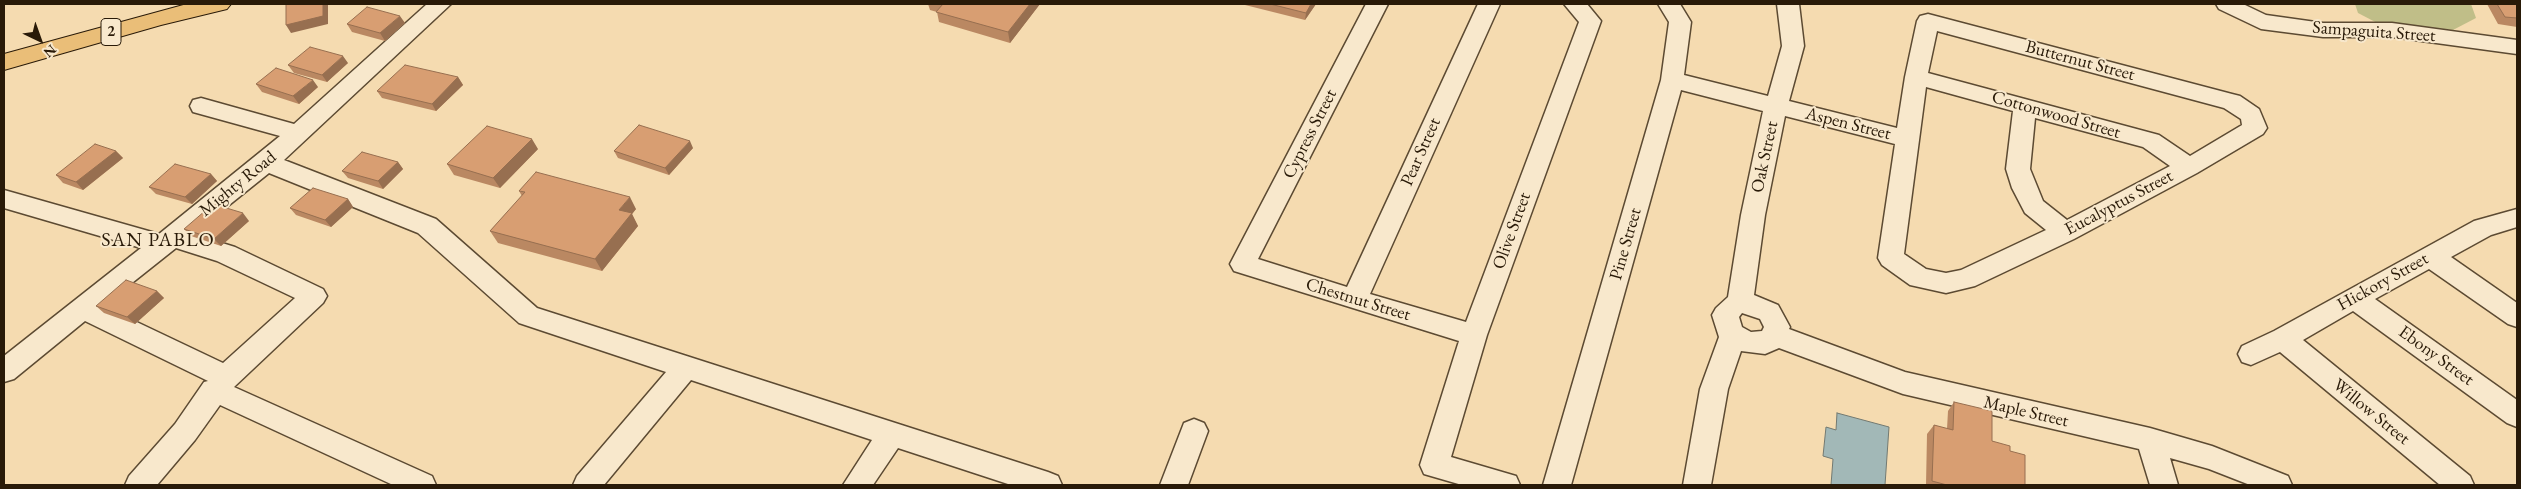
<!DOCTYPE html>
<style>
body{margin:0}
#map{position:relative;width:2521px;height:489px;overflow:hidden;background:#f5dbb0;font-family:"EB Garamond",serif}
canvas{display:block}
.frame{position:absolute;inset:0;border:5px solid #291a08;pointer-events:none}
.north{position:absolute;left:15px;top:15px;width:50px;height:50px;-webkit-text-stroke:4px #f8e8cc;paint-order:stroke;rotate:138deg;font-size:14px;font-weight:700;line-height:20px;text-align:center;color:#291a08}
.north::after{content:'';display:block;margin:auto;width:18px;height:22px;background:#291a08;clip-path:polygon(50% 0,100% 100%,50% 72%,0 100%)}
</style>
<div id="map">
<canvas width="2521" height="489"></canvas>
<div class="frame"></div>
<div class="north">N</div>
</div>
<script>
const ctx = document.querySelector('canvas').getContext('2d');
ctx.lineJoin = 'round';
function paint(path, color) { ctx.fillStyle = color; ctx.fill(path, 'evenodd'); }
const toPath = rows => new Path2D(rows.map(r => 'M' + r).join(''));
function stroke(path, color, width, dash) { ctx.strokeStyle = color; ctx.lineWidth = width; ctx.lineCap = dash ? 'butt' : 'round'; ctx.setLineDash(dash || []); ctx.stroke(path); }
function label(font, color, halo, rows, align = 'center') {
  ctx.font = font + ' "EB Garamond",serif'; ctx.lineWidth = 4; ctx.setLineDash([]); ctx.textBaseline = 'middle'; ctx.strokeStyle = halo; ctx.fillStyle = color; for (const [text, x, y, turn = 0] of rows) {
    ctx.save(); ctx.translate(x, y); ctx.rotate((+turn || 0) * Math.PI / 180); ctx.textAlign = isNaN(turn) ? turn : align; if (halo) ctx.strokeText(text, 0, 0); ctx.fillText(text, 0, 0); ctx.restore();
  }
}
paint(toPath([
 [2355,4,2471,4,2476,18,2453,30,2383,26,2358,13]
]), '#c0be88');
const water = toPath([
 [1837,413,1889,427,1885,485,1831,485,1833,459,1823,456,1826,427,1836,430,1837,413]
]);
paint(water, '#a2b8b7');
stroke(water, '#727971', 1);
const minor = toPath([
 [427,4,451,4,284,160,436,219,537,308,1048,472,1058,476,1062,485,1011,485,898,448,873,485,843,485,872,440,691,380,604,485,573,485,577,476,666,372,519,323,418,233,269,173,193,234,235,247,323,289,327,296,323,303,234,387,432,476,436,485,393,485,220,405,195,440,157,485,125,485,129,476,175,424,204,382,208,381,85,321,14,379,4,382,4,356,141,248,4,208,4,190,159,234,280,136,193,112,190,106,193,100,201,98,294,124,427,4],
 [176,248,217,261,295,298,223,363,103,306,176,248],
 [1366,4,1388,4,1258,259,1347,287,1478,4,1500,4,1370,294,1466,322,1579,22,1564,4,1587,4,1601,21,1487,335,1451,457,1516,476,1520,485,1462,485,1424,474,1420,465,1459,341,1234,271,1230,264,1366,4],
 [1658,4,1680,4,1691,22,1684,75,1768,96,1782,46,1777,4,1799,4,1804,46,1789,101,1897,128,1905,77,1917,21,1920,16,1928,14,2232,94,2240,96,2259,109,2267,128,2263,134,2197,173,2074,239,1975,286,1946,293,1910,285,1882,265,1878,258,1895,144,1785,116,1765,215,1754,295,1778,305,1790,327,1789,329,1905,372,2150,428,2212,446,2288,476,2292,485,2250,485,2209,469,2170,458,2178,485,2150,485,2139,449,1903,394,1779,348,1765,354,1741,351,1728,389,1711,485,1683,485,1700,389,1719,337,1712,315,1716,308,1728,297,1741,215,1763,111,1681,90,1571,485,1543,485,1661,80,1669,22,1658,4],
 [1937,31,2224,108,2241,119,2242,125,2190,156,2159,135,1928,73,1937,31],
 [1926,87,2013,111,2006,169,2012,188,2025,213,2046,230,1961,270,1946,273,1926,269,1904,254,1926,87],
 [2035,118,2143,147,2170,166,2067,220,2043,201,2030,169,2035,118],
 [1742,313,1760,319,1764,327,1762,331,1751,332,1742,327,1739,317,1742,313],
 [2216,4,2243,4,2266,15,2323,23,2392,23,2517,40,2517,54,2392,37,2323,37,2261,29,2219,9,2216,4],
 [2517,209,2517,227,2491,235,2451,257,2517,303,2517,327,2508,324,2429,269,2375,299,2517,400,2517,427,2507,423,2353,311,2303,340,2470,476,2474,485,2440,485,2280,352,2251,365,2242,362,2238,354,2242,346,2274,331,2474,221,2517,209],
 [1194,419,1204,423,1208,431,1188,485,1160,485,1184,423,1194,419]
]);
const highway = toPath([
 [187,4,231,4,227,9,161,25,4,70,4,54,187,4]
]);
stroke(minor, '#5c4a32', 3);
stroke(highway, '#291a08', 2);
paint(minor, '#f8e8cc');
paint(highway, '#eabe78');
paint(toPath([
 [928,4,1040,4,1010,43,939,22,937,12,930,10],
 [1241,4,1316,4,1305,20],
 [2487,4,2517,4,2517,27,2498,24],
 [405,23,385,41,352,32,347,24],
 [348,63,327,82,294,73,288,65],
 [458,77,463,85,436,111,382,98,377,91],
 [256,84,318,87,299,104,262,92],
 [693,148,669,175,618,158,614,151],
 [538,149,500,188,454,175,447,164],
 [116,151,123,158,83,190,63,183,56,175],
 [398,162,403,169,383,189,348,178,342,171],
 [211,174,217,181,192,204,156,194,149,187],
 [519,191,636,209,632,214,638,226,602,271,498,243,490,231,522,196],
 [348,199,353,207,331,227,296,215,290,208],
 [249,221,221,246,191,236,184,229],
 [157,291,164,298,135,324,104,313,96,306],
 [1954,402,1992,441,2010,451,2025,485,1926,485,1927,434,1934,425,1947,429,1948,411]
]), '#ba8862');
paint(toPath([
 [323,4,328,4,328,24,291,33,286,25],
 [1030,4,1040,4,1010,43,1008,32],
 [1311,4,1316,4,1305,20,1306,13],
 [400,16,405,23,385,41,380,33],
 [343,56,348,63,327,82,322,75],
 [458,77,463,85,436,111,432,104],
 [313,80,318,87,299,104,293,96],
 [532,139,538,149,500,188,493,178],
 [690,141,693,148,669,175,665,168],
 [116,151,123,158,83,190,76,182],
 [398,162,403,169,383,189,378,181],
 [211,174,217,181,192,204,185,197],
 [630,197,636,209,632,214,638,226,602,271,595,259,619,210],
 [348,199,353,207,331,227,325,220],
 [243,213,249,221,221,246,214,239],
 [157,291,164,298,135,324,127,317]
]), '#976f50');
const building = toPath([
 [286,4,323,4,323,16,286,25,286,4],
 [943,4,1030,4,1008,32,936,12,943,4],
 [1270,4,1311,4,1306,13,1270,4],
 [2497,4,2517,4,2517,18,2505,17,2497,4],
 [367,7,400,16,380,33,347,24,367,7],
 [310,47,343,56,322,75,288,65,310,47],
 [405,65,458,77,432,104,377,91,405,65],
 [276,68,313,80,293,96,256,84,276,68],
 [639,125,690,141,665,168,614,151,639,125],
 [487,126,532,139,493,178,447,164,487,126],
 [95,144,116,151,76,182,56,175,95,144],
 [362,152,398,162,378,181,342,171,362,152],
 [175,164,211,174,185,197,149,187,175,164],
 [536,172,630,197,619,210,632,213,595,259,490,231,525,192,519,191,536,172],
 [313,188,348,199,325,220,290,208,313,188],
 [213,204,243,213,214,239,184,229,213,204],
 [126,280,157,291,127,317,96,306,126,280],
 [1954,402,1992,411,1992,441,2010,446,2010,451,2025,455,2025,485,1947,485,1932,481,1934,425,1953,430,1954,402]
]);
paint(building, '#d89e72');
stroke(building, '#976f50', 1);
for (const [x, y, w] of [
 [111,32,20]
]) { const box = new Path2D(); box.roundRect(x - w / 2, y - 13.5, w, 27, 4); ctx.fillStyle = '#f8e8cc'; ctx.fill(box); stroke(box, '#291a08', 1); }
label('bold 16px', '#291a08', null, [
 ["2",111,32]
]);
label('18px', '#291a08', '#f8e8cc', [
 ["Sampaguita Street",2374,32,4],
 ["Butternut Street",2080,61,15],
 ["Cottonwood Street",2056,115,16],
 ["Aspen Street",1848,124,14],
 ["Cypress Street",1310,134,-63],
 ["Pear Street",1421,152,-66],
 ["Oak Street",1765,157,-78],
 ["Mighty Road",238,184,-39],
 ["Eucalyptus Street",2119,203,-28],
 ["Olive Street",1512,231,-70],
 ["Pine Street",1626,244,-74],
 ["Hickory Street",2383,282,-29],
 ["Chestnut Street",1358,300,17],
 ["Ebony Street",2436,356,36],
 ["Maple Street",2026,412,13],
 ["Willow Street",2371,412,39]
]);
ctx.letterSpacing = '1px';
label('20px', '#291a08', '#f8e8cc', [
 ["SAN PABLO",158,241]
]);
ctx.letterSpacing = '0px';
</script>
